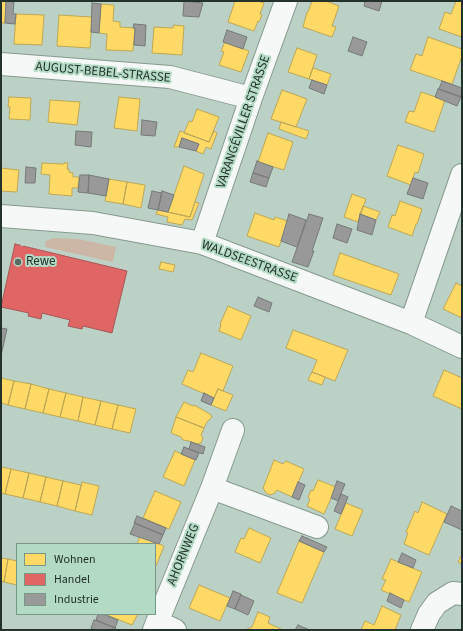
<!DOCTYPE html>
<meta charset="utf-8">
<style>
body{margin:0}
#map{position:relative;width:463px;height:631px;overflow:hidden;background:#bcd1c6;font-family:"Source Sans 3",sans-serif}
canvas{display:block}
.frame{position:absolute;inset:0;border:2px solid #23322a;pointer-events:none}
.legend{position:absolute;left:16px;top:543px;width:140px;height:72px;box-sizing:border-box;background:#b3dac5;border:1px solid #799787;margin:0;padding:5px 7px;list-style:none;font-size:12px;color:#23322a}
.legend li{display:flex;align-items:center;gap:8px;height:20px}
.legend b{width:20px;border:1px solid #799787}
</style>
<div id="map">
<canvas width="463" height="631"></canvas>
<div class="frame"></div>
<ul class="legend">
<li><b style="height:11px;background:#ffd966"></b>Wohnen</li>
<li><b style="height:11px;background:#e06666"></b>Handel</li>
<li><b style="height:11px;background:#999"></b>Industrie</li>
</ul>
</div>
<script>
const ctx = document.querySelector('canvas').getContext('2d');
ctx.lineJoin = 'round';
function paint(path, color) { ctx.fillStyle = color; ctx.fill(path, 'evenodd'); }
const toPath = rows => new Path2D(rows.map(r => 'M' + r).join(''));
function stroke(path, color, width, dash) { ctx.strokeStyle = color; ctx.lineWidth = width; ctx.lineCap = dash ? 'butt' : 'round'; ctx.setLineDash(dash || []); ctx.stroke(path); }
function label(font, color, halo, rows, align = 'center') {
  ctx.font = font + ' "Source Sans 3",sans-serif'; ctx.lineWidth = 4; ctx.setLineDash([]); ctx.textBaseline = 'middle'; ctx.strokeStyle = halo; ctx.fillStyle = color; for (const [text, x, y, turn = 0] of rows) {
    ctx.save(); ctx.translate(x, y); ctx.rotate((+turn || 0) * Math.PI / 180); ctx.textAlign = isNaN(turn) ? turn : align; if (halo) ctx.strokeText(text, 0, 0); ctx.fillText(text, 0, 0); ctx.restore();
  }
}
paint(toPath([
 [53,238,78,239,116,247,113,262,45,247,46,241]
]), '#ccb7a6');
const homes = toPath([
 [1,1,6,1,5,23,1,23,1,1],
 [235,1,258,1,264,3,260,14,262,15,259,22,258,21,254,31,228,22,235,1],
 [312,1,326,1,339,6,332,26,336,27,332,37,303,27,307,12,308,12,312,1],
 [456,1,462,1,462,37,439,29,445,12,451,14,456,1],
 [101,4,114,5,113,21,120,22,120,27,135,28,133,51,106,50,107,34,99,33,101,4],
 [16,14,44,15,42,45,14,44,16,14],
 [59,15,91,17,92,18,90,48,57,46,59,15],
 [174,25,184,26,182,55,152,53,154,27,173,28,174,25],
 [428,37,462,49,462,56,452,84,410,70,416,54,422,56,428,37],
 [225,42,249,51,241,72,219,65,224,52,221,51,225,42],
 [297,48,317,55,309,79,288,72,297,48],
 [313,68,331,74,327,85,309,79,313,68],
 [282,90,307,99,296,127,271,119,282,90],
 [421,92,445,100,434,132,405,122,409,111,414,112,421,92],
 [9,97,31,98,30,120,9,119,10,107,8,107,9,97],
 [119,97,140,99,137,131,114,128,119,97],
 [50,100,80,102,77,125,48,122,50,100],
 [197,109,219,117,209,142,184,133,189,121,192,122,197,109],
 [281,122,309,131,306,139,279,129,281,122],
 [180,131,209,142,214,131,217,133,211,149,206,147,203,154,196,151,199,144,182,138,179,147,174,147,180,131],
 [268,133,293,142,284,170,258,162,268,133],
 [398,145,424,154,418,173,415,172,411,185,387,176,398,145],
 [42,163,64,164,64,163,68,163,67,169,69,169,69,172,73,173,73,177,79,177,78,188,72,188,72,196,49,194,50,175,41,174,42,163],
 [184,166,204,174,190,217,168,212,184,166],
 [1,168,19,170,17,192,1,191,1,168],
 [109,179,127,182,123,204,105,201,109,179],
 [127,182,145,185,141,208,123,204,127,182],
 [352,194,366,199,358,222,344,217,352,194],
 [400,201,422,209,417,224,416,224,412,236,388,227,392,215,395,216,400,201],
 [195,202,199,203,192,220,185,219,182,225,167,222,168,217,156,214,158,210,190,217,195,202],
 [363,206,380,212,376,220,360,214,363,206],
 [255,213,274,220,275,217,288,221,279,247,247,236,255,213],
 [340,253,399,274,391,295,333,275,340,253],
 [161,262,175,265,173,272,159,269,161,262],
 [456,283,462,286,462,318,443,309,456,283],
 [228,306,251,316,241,340,219,331,221,325,220,324,228,306],
 [293,330,348,350,335,381,312,372,317,360,286,348,293,330],
 [201,353,233,366,223,391,218,389,214,398,182,384,188,370,193,372,201,353],
 [444,370,462,378,462,409,433,396,444,370],
 [312,372,325,377,322,385,308,380,312,372],
 [1,378,14,381,8,405,1,403,1,378],
 [14,381,31,384,25,409,8,405,14,381],
 [31,384,49,389,43,413,25,409,31,384],
 [49,389,66,393,60,417,43,413,49,389],
 [218,389,233,395,226,411,211,405,218,389],
 [66,393,83,397,78,421,60,417,66,393],
 [83,397,101,401,95,425,78,421,83,397],
 [101,401,118,405,112,429,95,425,101,401],
 [184,402,193,406,194,405,210,414,212,417,207,422,204,428,176,417,184,402],
 [118,405,136,409,130,433,112,429,118,405],
 [176,417,204,428,201,435,203,438,201,443,197,444,189,441,183,440,181,437,171,433,176,417],
 [175,451,195,460,184,486,163,477,175,451],
 [274,460,283,464,286,461,304,469,292,497,277,490,275,493,270,495,266,493,263,488,274,460],
 [1,467,11,469,5,494,1,493,1,467],
 [11,469,29,473,23,498,5,494,11,469],
 [29,473,46,477,40,502,23,498,29,473],
 [46,477,63,481,57,506,40,502,46,477],
 [318,480,336,487,324,514,307,506,310,499,308,497,311,490,313,491,318,480],
 [63,481,81,485,75,511,57,506,63,481],
 [82,482,99,486,92,515,75,511,82,482],
 [155,491,181,502,169,529,143,518,155,491],
 [422,502,447,514,429,555,404,544,408,533,406,532,415,511,418,513,422,502],
 [346,503,363,510,352,536,335,529,346,503],
 [249,528,271,538,260,563,235,552,241,538,244,539,249,528],
 [140,536,164,546,156,566,155,566,155,544,137,544,140,536],
 [299,541,324,552,302,603,277,593,299,541],
 [462,554,462,564,458,562,462,554],
 [1,558,8,559,4,582,1,581,1,558],
 [8,559,17,561,17,585,4,582,8,559],
 [391,559,422,572,409,602,381,590,386,580,382,579,391,559],
 [199,585,230,598,220,621,189,608,199,585],
 [382,606,401,615,395,630,361,630,365,621,374,625,382,606],
 [258,612,270,617,268,623,283,630,245,630,252,627,258,612],
 [110,614,138,614,132,625,109,616,110,614]
]);
paint(homes, '#ffd966');
stroke(homes, '#bda754', 1);
const shops = toPath([
 [15,244,127,271,112,333,83,326,82,329,68,326,70,320,42,313,41,319,28,316,29,313,1,307,15,244]
]);
paint(shops, '#e06666');
stroke(shops, '#a75654', 1);
const industry = toPath([
 [6,1,14,2,13,14,16,14,15,24,5,23,6,1],
 [184,1,203,3,199,17,183,16,184,1],
 [365,1,382,1,379,11,364,6,365,1],
 [92,3,101,4,99,33,91,32,92,3],
 [134,24,146,25,145,46,134,45,135,28,133,28,134,24],
 [227,30,247,37,243,49,223,42,227,30],
 [353,37,367,42,362,56,348,51,353,37],
 [312,80,327,85,324,94,309,88,312,80],
 [442,81,462,88,461,97,439,89,442,81],
 [438,89,461,97,457,106,435,97,438,89],
 [142,120,157,122,155,136,141,135,142,120],
 [76,131,92,132,91,147,75,145,76,131],
 [182,138,199,144,196,151,179,147,182,138],
 [257,161,273,167,269,178,253,173,257,161],
 [26,167,36,168,35,183,25,183,26,167],
 [253,173,269,178,266,187,250,182,253,173],
 [80,175,89,175,88,193,78,192,80,175],
 [89,175,109,179,106,196,88,193,89,175],
 [413,178,428,183,423,199,407,194,413,178],
 [152,191,162,193,158,210,148,208,152,191],
 [162,191,174,195,168,212,158,210,162,191],
 [289,214,306,220,297,247,281,241,289,214],
 [309,214,323,218,312,251,314,251,308,267,292,262,309,214],
 [360,214,376,220,372,235,357,230,360,214],
 [337,224,352,229,347,243,333,238,337,224],
 [258,297,272,303,269,312,254,306,258,297],
 [1,328,7,329,1,356,1,328],
 [204,393,214,398,211,405,201,401,204,393],
 [191,442,205,447,203,454,189,449,191,442],
 [184,447,199,453,196,460,181,454,184,447],
 [337,481,345,484,338,501,331,498,337,481],
 [298,482,305,485,299,500,292,497,298,482],
 [341,494,348,497,341,514,334,511,341,494],
 [451,506,462,511,462,530,444,522,451,506],
 [137,516,166,528,163,535,134,523,137,516],
 [135,523,163,535,159,544,130,534,135,523],
 [302,536,327,547,324,552,299,541,302,536],
 [402,553,416,560,413,568,398,562,402,553],
 [233,591,241,594,235,609,227,606,233,591],
 [390,593,404,600,401,608,387,601,390,593],
 [241,595,254,601,248,615,235,609,241,595],
 [98,614,103,614,118,620,115,628,96,620,98,614],
 [94,620,116,628,115,630,95,630,91,628,94,620],
 [298,625,310,630,295,630,298,625]
]);
paint(industry, '#999');
stroke(industry, '#767a78', 1);
const minor = toPath([
 [1,64,170,77,251,98],
 [1,216,93,223,202,243,411,323,462,347],
 [202,243,251,98,286,1],
 [411,323,462,175],
 [212,488,317,527],
 [157,622,175,630],
 [154,630,212,488,233,430],
 [422,630,429,614,437,603,453,593,462,594]
]);
stroke(minor, '#889990', 24);
stroke(toPath([
 [22,246,21,244,148,273],
 [131,353,138,333],
 [444,360,390,478,462,509],
 [1,412,108,438],
 [1,502,71,519],
 [451,574,462,549],
 [1,593,17,597]
]), '#cad0cd', 2.5, [1, 3]);
stroke(minor, '#f5f8f6', 22);
for (const [x, y, r, color] of [
 [18,262,4,"#596a61"]
]) { const dot = new Path2D(); dot.arc(x, y, r, 0, 2 * Math.PI); ctx.fillStyle = color; ctx.fill(dot); stroke(dot, '#b3dac5', 1.5); }
label('13px', '#23322a', '#b3dac5', [
 ["AUGUST-BEBEL-STRASSE",103,73,5],
 ["VARANGÉVILLER STRASSE",244,122,-71],
 ["WALDSEESTRASSE",249,262,20],
 ["AHORNWEG",184,555,-68]
]);
label('13px', '#23322a', '#b3dac5', [
 ["Rewe",26,262]
], 'left');
</script>
